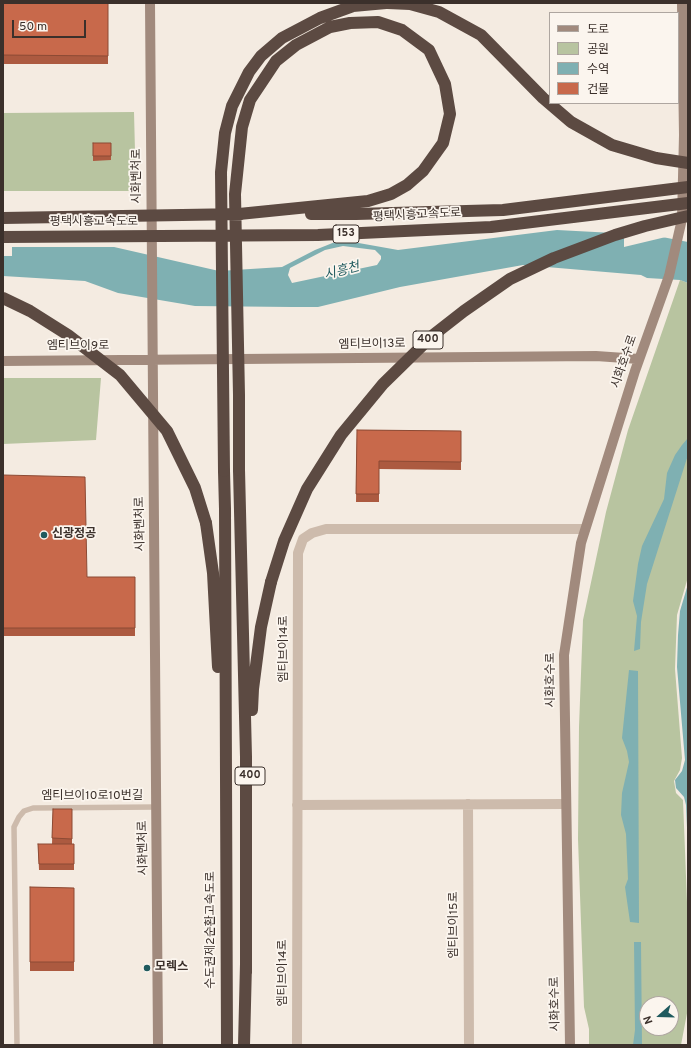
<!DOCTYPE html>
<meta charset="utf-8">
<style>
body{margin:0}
#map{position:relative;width:691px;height:1048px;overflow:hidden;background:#f4ebe1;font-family:Overpass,"Noto Sans KR",sans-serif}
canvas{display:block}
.frame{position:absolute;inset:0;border:4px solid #3b302b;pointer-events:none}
.legend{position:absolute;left:549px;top:12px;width:130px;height:92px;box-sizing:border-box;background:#fbf5ee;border:1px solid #aea6a0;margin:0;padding:5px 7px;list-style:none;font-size:12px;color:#3b302b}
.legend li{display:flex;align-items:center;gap:8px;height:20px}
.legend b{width:20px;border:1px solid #aea6a0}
.north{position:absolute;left:639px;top:996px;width:40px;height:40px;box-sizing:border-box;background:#fbf5ee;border:1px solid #aea6a0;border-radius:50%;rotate:250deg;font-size:11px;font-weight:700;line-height:16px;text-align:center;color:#3b302b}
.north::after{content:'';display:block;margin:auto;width:14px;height:18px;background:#1f5a5e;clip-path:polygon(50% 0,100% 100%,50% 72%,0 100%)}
.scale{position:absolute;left:12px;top:20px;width:74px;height:18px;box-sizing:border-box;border:2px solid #3b302b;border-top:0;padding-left:5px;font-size:12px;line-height:14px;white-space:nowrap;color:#3b302b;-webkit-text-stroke:3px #fbf5ee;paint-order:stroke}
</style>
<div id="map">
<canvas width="691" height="1048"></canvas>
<div class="frame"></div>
<ul class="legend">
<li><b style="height:5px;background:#a18a7d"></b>도로</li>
<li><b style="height:11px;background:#b8c4a0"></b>공원</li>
<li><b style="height:11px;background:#7fb0b2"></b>수역</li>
<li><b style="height:11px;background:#c8694b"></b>건물</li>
</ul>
<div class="north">N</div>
<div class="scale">50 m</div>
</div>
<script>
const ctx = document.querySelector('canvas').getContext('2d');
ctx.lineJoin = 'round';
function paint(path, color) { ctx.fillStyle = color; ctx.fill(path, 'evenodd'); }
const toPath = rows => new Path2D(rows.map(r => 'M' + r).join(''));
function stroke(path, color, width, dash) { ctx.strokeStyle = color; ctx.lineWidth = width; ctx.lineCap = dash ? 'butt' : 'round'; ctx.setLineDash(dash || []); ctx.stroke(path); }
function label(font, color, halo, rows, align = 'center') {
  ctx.font = font + ' Overpass,"Noto Sans KR",sans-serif'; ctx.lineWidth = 3.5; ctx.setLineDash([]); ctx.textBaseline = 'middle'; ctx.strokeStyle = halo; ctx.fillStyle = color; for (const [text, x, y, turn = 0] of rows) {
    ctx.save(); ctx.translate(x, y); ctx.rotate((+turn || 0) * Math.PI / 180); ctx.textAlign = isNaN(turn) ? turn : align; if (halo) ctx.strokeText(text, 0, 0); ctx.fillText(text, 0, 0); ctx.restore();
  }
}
paint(toPath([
 [134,112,136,191,3,191,3,113],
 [680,280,688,283,688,577,677,615,675,669,682,758,680,770,674,781,676,793,683,800,687,902,688,1008,681,1045,589,1045,589,1029,584,1007,578,839,579,727,583,620,606,512,628,430],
 [647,1004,671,1004,671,1028,647,1028],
 [3,378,101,378,96,440,3,444]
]), '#b8c4a0');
paint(toPath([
 [557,230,652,235,688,242,688,283,680,280,647,278,641,275,523,265,400,287,318,307,292,307,195,306,118,293,85,281,3,276,3,237,66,236,219,271,282,267,315,250,335,242,353,242,398,250],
 [343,246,375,250,381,256,381,259,377,265,292,283,288,275,290,268,325,250],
 [688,438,688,455,647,584,641,622,640,649,634,651,637,616,633,601,638,564,642,546,664,499,667,473,675,455,682,445],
 [688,584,688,850,686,805,684,797,676,788,675,780,682,771,685,760,677,667,678,635,680,611],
 [629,670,638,671,639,923,630,922,625,887,628,879,626,834,621,815,622,793,629,762,627,751,622,738],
 [634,942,641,942,642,1045,633,1045,635,1030]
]), '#7fb0b2');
paint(toPath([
 [624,231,652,233,670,236,624,247],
 [66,234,122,247,12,247,12,256,3,256,3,235]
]), '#f4ebe1');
stroke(toPath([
 [17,1045,14,827,19,817,24,811,33,808,156,807]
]), '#cdbbac', 5.5);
stroke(toPath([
 [468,804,469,1045],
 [297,805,566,804],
 [297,1045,298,553,303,539,312,533,326,529,585,529]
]), '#cdbbac', 10);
stroke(toPath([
 [150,3,158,1045],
 [3,361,596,356,639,359],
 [570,1045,564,655,581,543,635,371,669,276,682,219,684,135,682,3]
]), '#a18a7d', 10);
stroke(toPath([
 [239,470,246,757,246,973],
 [224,471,225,509,227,1045],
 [206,523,213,573,218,667],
 [252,710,253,689,261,627,271,582],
 [244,1045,246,964]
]), '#5c4a42', 12);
stroke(toPath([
 [388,3,410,4,439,12,481,35,543,98,571,122,612,145,656,158,688,163],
 [239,214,368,201,391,194,407,185,423,171,443,143,450,114,445,84,429,50,402,30,378,22,350,23,330,27,296,45,276,61,250,100,242,127,235,194,239,395,239,470],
 [311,214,356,214,503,210,688,187],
 [3,218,242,214],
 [3,237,318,235,491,227,688,203],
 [3,298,30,311,68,335,120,375,167,431,195,488,206,523],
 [224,471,221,172,225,133,232,106,249,72,261,56,282,38,320,18,353,6,386,3],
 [271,582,284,541,307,489,341,435,383,384,432,336,464,311,510,279,554,258,615,235,645,226,688,216]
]), '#5c4a42', 12);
paint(toPath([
 [3,3,108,3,108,64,3,64],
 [93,143,111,143,111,160,93,161],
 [357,430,461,431,461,470,379,469,379,502,356,502],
 [3,475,87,577,135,577,135,636,3,636],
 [53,809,72,809,72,844,74,844,74,870,39,870,38,844,52,844],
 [30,887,74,888,74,971,30,971]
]), '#ac5a40');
const building = toPath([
 [3,3,108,3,108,56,3,55,3,3],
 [93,143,111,143,111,156,93,156,93,143],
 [357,430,461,431,461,462,379,461,379,494,356,494,357,430],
 [3,475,85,477,87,577,135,577,135,628,3,628,3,475],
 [53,809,72,809,72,839,52,838,53,809],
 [38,844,74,844,74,864,39,864,38,844],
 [30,887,74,888,74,962,30,962,30,887]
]);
paint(building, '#c8694b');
stroke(building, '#8c4a34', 1);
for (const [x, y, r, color] of [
 [44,535,4,"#1f5a5e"],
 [147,968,4,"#1f5a5e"]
]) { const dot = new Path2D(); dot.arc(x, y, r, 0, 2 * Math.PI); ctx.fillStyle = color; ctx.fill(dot); stroke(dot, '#fbf5ee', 1.5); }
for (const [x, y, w] of [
 [346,234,26],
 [428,340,30],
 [250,776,30]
]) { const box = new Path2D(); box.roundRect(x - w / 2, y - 9, w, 18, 3); ctx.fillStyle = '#fbf5ee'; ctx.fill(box); stroke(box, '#3b302b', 1); }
label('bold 11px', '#3b302b', null, [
 ["153",346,234],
 ["400",428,340],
 ["400",250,776]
]);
label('12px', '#3b302b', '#fbf5ee', [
 ["시화벤처로",138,176,-90],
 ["평택시흥고속도로",417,216,-3],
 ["평택시흥고속도로",94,223],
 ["엠티브이13로",372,345,-1],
 ["엠티브이9로",78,347],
 ["시화호수로",625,362,-71],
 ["시화벤처로",141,524,-91],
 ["엠티브이14로",285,649,-90],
 ["시화호수로",552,680,-90],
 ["엠티브이10로10번길",92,797],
 ["시화벤처로",144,848,-91],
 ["엠티브이15로",455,925,-90],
 ["수도권제2순환고속도로",212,930,-90],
 ["엠티브이14로",284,973,-90],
 ["시화호수로",556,1004,-91]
]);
label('bold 12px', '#3b302b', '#fbf5ee', [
 ["신광정공",52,535],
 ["모렉스",155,968]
], 'left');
label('italic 13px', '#1f5a5e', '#fbf5ee', [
 ["시흥천",342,272,-15]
]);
</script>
